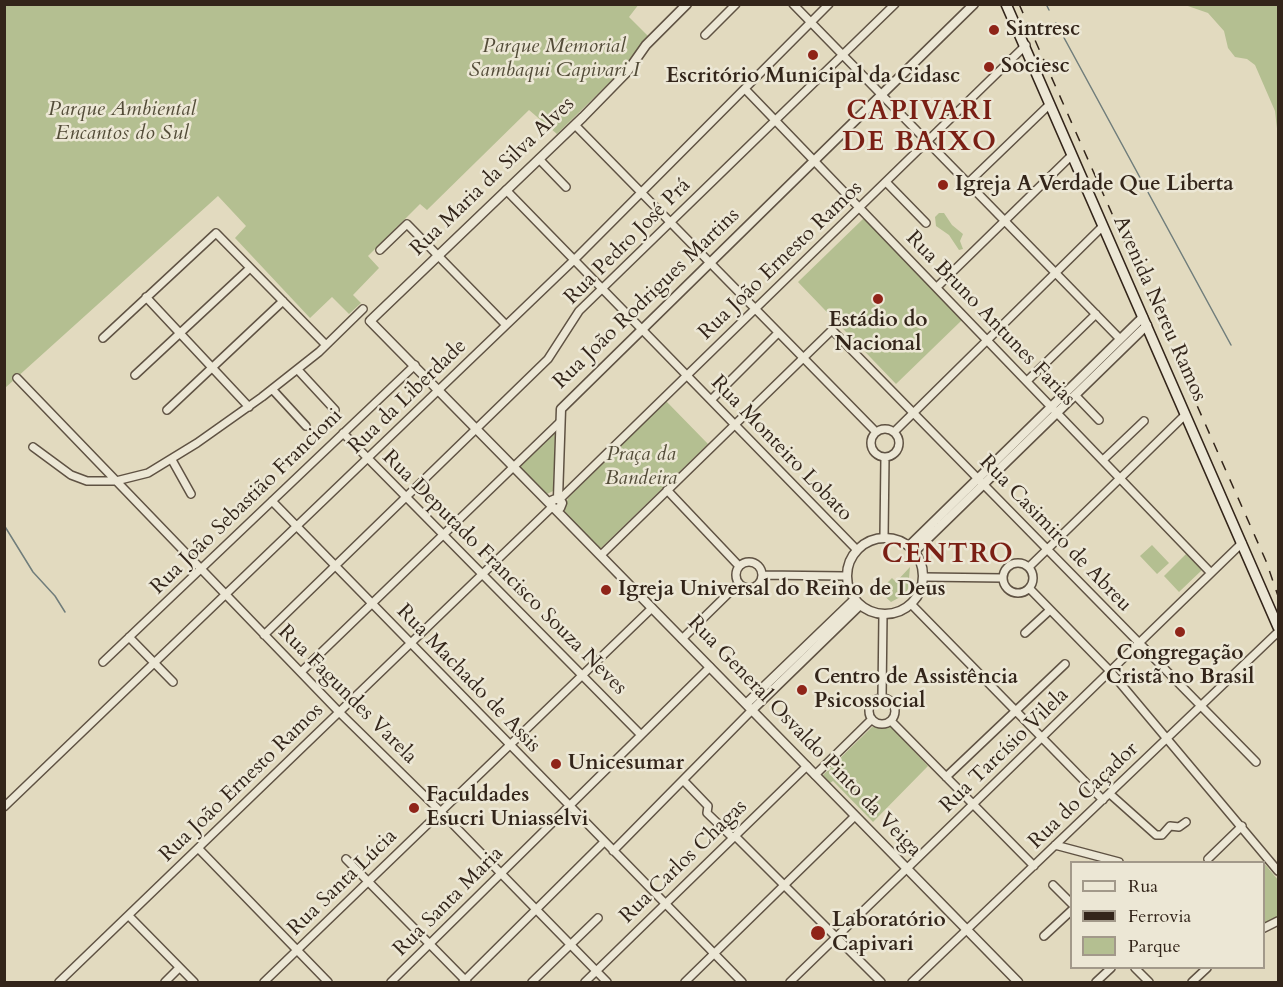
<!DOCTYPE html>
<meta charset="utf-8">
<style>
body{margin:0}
#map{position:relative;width:1283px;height:987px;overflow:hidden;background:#e2dabf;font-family:Cardo,serif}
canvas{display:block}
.frame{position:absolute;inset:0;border:6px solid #33251a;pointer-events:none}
.legend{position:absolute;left:1070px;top:861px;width:195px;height:108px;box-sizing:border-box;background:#ece7d5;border:2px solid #a2998a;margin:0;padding:8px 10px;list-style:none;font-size:18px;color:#33251a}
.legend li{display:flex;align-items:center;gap:12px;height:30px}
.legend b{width:30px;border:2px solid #a2998a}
</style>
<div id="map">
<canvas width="1283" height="987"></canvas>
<div class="frame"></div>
<ul class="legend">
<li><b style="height:8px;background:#ece7d5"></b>Rua</li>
<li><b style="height:8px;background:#33251a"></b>Ferrovia</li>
<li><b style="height:16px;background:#b4bf91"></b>Parque</li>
</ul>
</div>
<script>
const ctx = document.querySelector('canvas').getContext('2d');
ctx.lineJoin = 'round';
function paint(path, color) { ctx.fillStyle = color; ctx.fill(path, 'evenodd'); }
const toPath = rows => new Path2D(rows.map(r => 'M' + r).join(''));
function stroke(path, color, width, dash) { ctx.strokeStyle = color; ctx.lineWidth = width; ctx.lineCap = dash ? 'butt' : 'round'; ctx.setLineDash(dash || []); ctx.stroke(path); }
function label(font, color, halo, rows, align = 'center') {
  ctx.font = font + ' Cardo,serif'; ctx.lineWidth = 5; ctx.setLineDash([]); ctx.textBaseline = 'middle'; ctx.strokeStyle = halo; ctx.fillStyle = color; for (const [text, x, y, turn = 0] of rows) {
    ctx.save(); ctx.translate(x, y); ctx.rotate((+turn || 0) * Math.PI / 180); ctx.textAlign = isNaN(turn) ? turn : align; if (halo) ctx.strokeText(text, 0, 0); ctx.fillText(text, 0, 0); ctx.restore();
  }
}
paint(toPath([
 [639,4,629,17,648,36,616,76,557,134,529,110,427,210,420,204,368,256,379,268,353,295,361,303,349,314,332,297,310,318,235,238,246,226,218,196,5,388,4,5],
 [1185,5,1278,5,1278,137,1275,111,1255,65,1247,59,1235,57,1228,48,1224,31,1208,13],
 [939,213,944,213,952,225,963,234,960,241,963,249,959,250,949,235,936,226,935,217],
 [864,218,962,320,896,384,798,282],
 [666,401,708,444,600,549,568,516,564,511,568,498],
 [555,433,553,491,547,494,520,467],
 [1152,545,1169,563,1157,574,1140,556],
 [1186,554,1202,570,1179,592,1164,576],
 [910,567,908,589,904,595,891,602,879,591,892,578,896,582],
 [890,726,928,766,873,822,833,781,830,783,823,775,872,727],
 [1264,863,1278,880,1278,917,1264,925]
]), '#b4bf91');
stroke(toPath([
 [1046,4,1049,10],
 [1056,23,1231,345],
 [4,525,33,572,55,596,65,612]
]), '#707d7b', 1.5);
const minor = toPath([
 [793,4,1120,339],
 [705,35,736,4],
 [745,89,1211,573],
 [575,125,876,432],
 [539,159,566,187],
 [886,182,926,223],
 [968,183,1050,104],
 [506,190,857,550],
 [380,250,407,224,506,325],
 [937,287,1072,155],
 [146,297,249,407],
 [103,338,216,233,326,345],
 [298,370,335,410],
 [135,375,250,268],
 [17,378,339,712,441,812,607,982],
 [1028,380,1096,314],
 [272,389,306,426],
 [1075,395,1099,420],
 [711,400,778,333],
 [167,410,283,301],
 '871 443a14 14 0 1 1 28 0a14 14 0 1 1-28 0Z',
 [894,432,1103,226],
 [343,433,641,735],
 [33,447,71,475,87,481,116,481,148,473,197,443,262,397,319,352,363,309],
 [172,460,191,494],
 [1103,460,1144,421],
 [667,490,739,566],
 [560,499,1026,45],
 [272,501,742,982],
 [884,537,885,457],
 [601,555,832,330,1256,762],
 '736 575a13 13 0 1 1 26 0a13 13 0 1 1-26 0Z',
 '1003 578a15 15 0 1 1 30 0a15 15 0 1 1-30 0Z',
 [1029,567,1185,415],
 [762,575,845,576],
 [923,577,1003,578],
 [1029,588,1110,671,1278,871],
 [911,604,1103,800],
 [1025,633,1050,610],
 [264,635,548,359,579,311,895,4],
 [129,637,173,682],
 [682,639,739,583],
 [103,662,415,365],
 [301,672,560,422],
 [882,697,883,614],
 '869 711a13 13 0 1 1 26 0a13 13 0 1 1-26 0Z',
 [891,721,1034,866],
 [815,775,872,719],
 [946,777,1065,664],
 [683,780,708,806,707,813,733,838],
 [1110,794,1156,835,1162,835,1170,826,1179,827,1186,822],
 [4,807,574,260,829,4],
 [735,836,881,982],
 [1055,845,1119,862],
 [198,848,328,982],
 [613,851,752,710],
 [346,859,467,982],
 [1208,859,1242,826],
 [1053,885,1072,904],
 [129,916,194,982],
 [1264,928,1278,921],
 [1044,936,1072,910],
 [1135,968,1149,982],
 [59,982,552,507],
 [165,982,179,968],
 [264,982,652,608],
 [391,982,710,667],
 [463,982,604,842],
 [532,982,598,918],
 [585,982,807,766],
 [685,982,855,816],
 [790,982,1242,543],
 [912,982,1278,632],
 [1096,982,1111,968],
 [1192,982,1207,968]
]);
const tertiary = toPath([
 [558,498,551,501,551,506,555,509,560,508,562,503,558,498,561,409,974,4],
 [550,504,370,321,583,117,627,72,646,45,687,4],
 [555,509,1018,982],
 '847 576a38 38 0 1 1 76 0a38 38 0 1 1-76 0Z',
 [909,546,1143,317],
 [914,552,1147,325],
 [746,704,854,600],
 [752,710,859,606]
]);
const secondary = toPath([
 [1006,4,1278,627]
]);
stroke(minor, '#5f5243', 10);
stroke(tertiary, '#5f5243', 11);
stroke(secondary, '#33251a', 12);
stroke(minor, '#ece7d5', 7);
stroke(tertiary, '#ece7d5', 8);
stroke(secondary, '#ece7d5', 9);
stroke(toPath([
 [1019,4,1266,561,1278,596]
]), '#33251a', 1.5, [10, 10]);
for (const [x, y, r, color] of [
 [994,30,6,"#8f2418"],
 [813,55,6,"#8f2418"],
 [989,67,6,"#8f2418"],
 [943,185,6,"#8f2418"],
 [878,299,6,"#8f2418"],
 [606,590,6,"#8f2418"],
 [1180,632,6,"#8f2418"],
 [802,690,6,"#8f2418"],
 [556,764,6,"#8f2418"],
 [414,808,6,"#8f2418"],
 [818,933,8,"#8f2418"]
]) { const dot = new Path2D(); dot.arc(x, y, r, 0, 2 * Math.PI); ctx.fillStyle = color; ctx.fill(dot); stroke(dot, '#ece7d5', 2); }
label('bold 21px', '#33251a', '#ece7d5', [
 ["Sintresc",1006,30],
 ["Sociesc",1001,67],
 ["Escritório Municipal da Cidasc",813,77,"center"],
 ["Igreja A Verdade Que Liberta",955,185],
 ["Estádio do",878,321,"center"],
 ["Nacional",878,345,"center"],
 ["Igreja Universal do Reino de Deus",618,590],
 ["Congregação",1180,654,"center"],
 ["Cristã no Brasil",1180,678,"center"],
 ["Centro de Assistência",814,678],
 ["Psicossocial",814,702],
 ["Unicesumar",568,764],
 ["Faculdades",426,796],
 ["Esucri Uniasselvi",426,820],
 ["Laboratório",832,921],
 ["Capivari",832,945]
], 'left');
label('italic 21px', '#534c38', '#ece7d5', [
 ["Parque Memorial",554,47],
 ["Sambaqui Capivari I",554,71],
 ["Parque Ambiental",122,110],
 ["Encantos do Sul",122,134],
 ["Praça da",641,455],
 ["Bandeira",641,479]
]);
label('21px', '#33251a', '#ece7d5', [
 ["Rua Maria da Silva Alves",493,177,-44],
 ["Rua Pedro José Prá",628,242,-45],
 ["Rua João Ernesto Ramos",781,261,-44],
 ["Rua João Rodrigues Martins",647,299,-44],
 ["Avenida Nereu Ramos",1159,309,66],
 ["Rua Bruno Antunes Farias",990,319,46],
 ["Rua da Liberdade",408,397,-44],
 ["Rua Monteiro Lobato",781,449,46],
 ["Rua João Sebastião Francioni",247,502,-44],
 ["Rua Casimiro de Abreu",1055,534,46],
 ["Rua Deputado Francisco Souza Neves",504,573,45],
 ["Rua Machado de Assis",468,679,46],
 ["Rua Fagundes Varela",347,695,45],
 ["Rua General Osvaldo Pinto da Veiga",804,737,46],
 ["Rua Tarcísio Vilela",1005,751,-44],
 ["Rua João Ernesto Ramos",242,783,-44],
 ["Rua do Caçador",1084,796,-44],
 ["Rua Carlos Chagas",684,862,-44],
 ["Rua Santa Lúcia",343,883,-44],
 ["Rua Santa Maria",449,902,-45]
]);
ctx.letterSpacing = '1.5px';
label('bold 27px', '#7a1f14', '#ece7d5', [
 ["CAPIVARI",920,113],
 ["DE BAIXO",920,144],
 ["CENTRO",948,556]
]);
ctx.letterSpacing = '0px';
</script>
